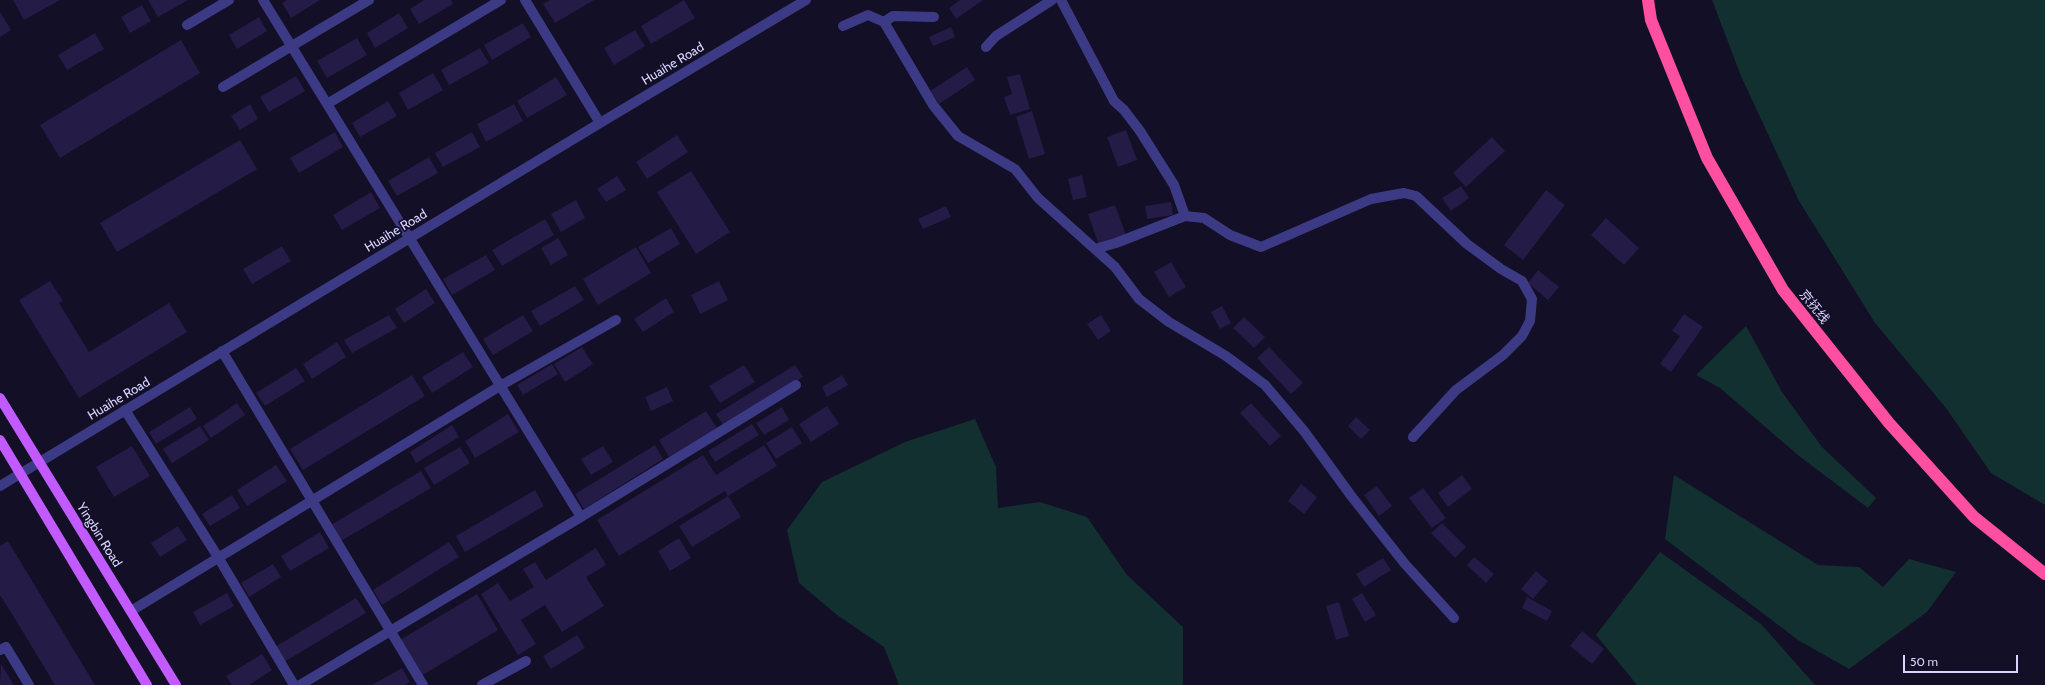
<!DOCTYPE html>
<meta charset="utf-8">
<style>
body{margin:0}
#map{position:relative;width:2045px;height:685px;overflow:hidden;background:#130f26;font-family:Cabin,sans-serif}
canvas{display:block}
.scale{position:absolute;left:1903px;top:655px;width:115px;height:18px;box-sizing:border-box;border:2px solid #d9d4ff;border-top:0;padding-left:5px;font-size:12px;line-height:14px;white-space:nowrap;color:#d9d4ff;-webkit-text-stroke:3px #130f26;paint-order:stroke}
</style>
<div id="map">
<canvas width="2045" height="685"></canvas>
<div class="scale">50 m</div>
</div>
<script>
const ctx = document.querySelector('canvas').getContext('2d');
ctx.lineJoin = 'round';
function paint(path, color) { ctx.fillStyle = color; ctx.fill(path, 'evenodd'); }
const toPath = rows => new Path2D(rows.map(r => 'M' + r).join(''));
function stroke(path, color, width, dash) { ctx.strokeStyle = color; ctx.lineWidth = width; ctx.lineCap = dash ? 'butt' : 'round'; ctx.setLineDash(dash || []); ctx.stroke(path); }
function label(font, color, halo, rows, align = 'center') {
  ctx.font = font + ' Cabin,"Noto Sans SC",sans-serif'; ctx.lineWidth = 3.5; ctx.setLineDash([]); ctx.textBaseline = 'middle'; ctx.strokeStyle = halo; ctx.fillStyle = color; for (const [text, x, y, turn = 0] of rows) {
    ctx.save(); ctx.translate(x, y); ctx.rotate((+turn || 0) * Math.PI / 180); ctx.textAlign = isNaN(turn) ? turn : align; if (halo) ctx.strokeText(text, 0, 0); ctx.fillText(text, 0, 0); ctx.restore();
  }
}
paint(toPath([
 [1712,0,2045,0,2045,505,1991,473,1946,408,1875,323,1799,201,1741,76],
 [1746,326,1782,392,1822,447,1876,498,1868,508,1799,456,1720,388,1696,375],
 [975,419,996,467,998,508,1040,502,1087,517,1127,575,1183,627,1183,685,899,685,884,647,837,615,799,583,787,530,822,482,905,442],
 [1674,475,1818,565,1859,567,1883,587,1909,559,1956,572,1927,612,1849,669,1798,640,1665,539],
 [1660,552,1761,624,1815,685,1637,685,1596,635]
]), '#12302f');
paint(toPath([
 [13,0,60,0,24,20],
 [148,0,188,0,158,17],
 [287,0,320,0,291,18,282,3],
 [424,0,451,0,453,4,419,24,410,9],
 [550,0,594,0,555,23,543,4],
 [684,0,695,18,651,44,641,26],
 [960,0,983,0,956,19,949,8],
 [142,5,151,21,130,33,121,17],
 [0,12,11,30,0,37],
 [399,13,408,28,375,48,367,33],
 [259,17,267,31,237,49,229,35],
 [523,23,531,37,492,60,484,45],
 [951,27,955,37,933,46,929,37],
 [635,30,645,46,614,65,604,48],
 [95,33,104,49,67,70,58,55],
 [357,38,367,55,327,78,317,61],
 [181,40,200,73,60,158,40,125],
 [480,48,489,63,449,85,441,70],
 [967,67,975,80,939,104,930,91],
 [433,73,443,90,408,110,399,93],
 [1020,74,1030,109,1010,115,1004,97,1012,94,1007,77],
 [296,76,305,91,269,112,260,97],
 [556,77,567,95,527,118,517,101],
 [388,101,397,116,360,137,352,123],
 [250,104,258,119,240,130,231,116],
 [514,104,523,121,486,142,477,124],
 [1032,111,1045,154,1029,159,1016,117],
 [1126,130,1137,160,1118,167,1107,137],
 [335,132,343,147,299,173,290,158],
 [472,132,480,147,443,167,435,153],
 [677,135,688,152,647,179,636,162],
 [1492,137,1505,151,1466,187,1453,173],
 [240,140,257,169,117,252,100,223],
 [429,157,438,173,397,196,388,181],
 [691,171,730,232,696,254,657,192],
 [1082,175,1087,197,1073,200,1068,179],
 [617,176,626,190,606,202,597,189],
 [1461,186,1469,198,1451,211,1442,198],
 [1546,190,1565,205,1523,260,1504,245],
 [371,192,380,208,342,230,333,215],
 [576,200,585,218,561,232,551,214],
 [1171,202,1173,215,1147,219,1145,206],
 [1115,205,1126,235,1099,245,1088,214],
 [946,206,951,217,923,229,918,219],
 [1606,218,1639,248,1624,265,1591,235],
 [545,219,554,235,502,266,492,250],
 [671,228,680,244,648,263,638,247],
 [558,238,568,255,551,265,541,248],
 [282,246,291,261,252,284,243,269],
 [636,247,651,273,598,305,583,279],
 [486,255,495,270,452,295,443,279],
 [1171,262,1186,287,1169,297,1154,272],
 [1538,270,1559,287,1548,300,1528,283],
 [50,281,63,301,59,303,89,352,169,303,187,332,79,398,19,300],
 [719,281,728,300,700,314,691,295],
 [575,286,584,300,540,326,531,311],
 [426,289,435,303,404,323,395,309],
 [666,298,674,312,643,332,634,319],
 [1222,306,1231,323,1220,329,1211,312],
 [1684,314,1703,327,1671,372,1660,364,1680,336,1672,331],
 [389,315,397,328,352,353,344,340],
 [523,315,533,331,493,355,483,339],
 [1101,315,1111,331,1098,340,1087,324],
 [1244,317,1265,337,1254,348,1233,328],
 [337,342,346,357,312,379,303,364],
 [582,347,593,364,565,382,554,364],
 [1269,347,1303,383,1291,394,1257,358],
 [463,352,473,367,432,393,422,377],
 [552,364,558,374,523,395,517,385],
 [744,365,755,382,720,403,709,386],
 [795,365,803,377,724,426,716,414],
 [296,368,305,381,265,406,256,393],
 [412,375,425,396,303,470,290,449],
 [842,375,848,385,827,397,822,387],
 [667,387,673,401,651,411,645,397],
 [237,403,245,415,211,438,203,426],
 [1251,403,1281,436,1270,446,1240,413],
 [827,406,839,424,811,442,799,424],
 [190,407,197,419,156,444,149,432],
 [782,407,789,420,764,435,756,423],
 [706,411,717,428,669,457,659,440],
 [508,414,519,432,475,458,465,441],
 [1356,417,1370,430,1361,439,1348,426],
 [752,424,759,435,715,462,708,451],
 [452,425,459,437,416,463,410,452],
 [200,426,209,440,172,463,163,449],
 [792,427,802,443,776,459,766,443],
 [655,445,663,459,584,509,575,494],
 [764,445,777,466,728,496,725,491,619,556,597,520,703,455,716,475],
 [132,446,150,476,114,497,96,467],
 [603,446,613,462,591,475,581,459],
 [460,447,470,463,434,485,424,468],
 [276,465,287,481,247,506,237,490],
 [421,471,431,488,341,541,331,525],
 [1462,475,1472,489,1448,507,1438,493],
 [1301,484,1317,497,1304,514,1288,501],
 [1377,486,1392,506,1379,516,1364,495],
 [1423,488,1446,518,1432,528,1409,498],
 [535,490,544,506,465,552,456,536],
 [232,495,240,508,210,526,202,514],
 [728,496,741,517,692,547,679,526],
 [1442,523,1466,547,1455,558,1431,533],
 [178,526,187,540,160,557,151,543],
 [320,532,329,548,290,571,281,556],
 [679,538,691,558,670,571,658,551],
 [8,541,49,609,95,685,55,685,20,627,0,595,0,546],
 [449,542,459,557,382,605,373,590],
 [596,548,606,565,586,577,604,606,562,632,545,605,521,620,536,644,518,655,481,594,498,583,510,601,534,587,523,569,535,562,546,580],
 [1474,557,1494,574,1486,583,1467,565],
 [1383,558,1391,570,1364,587,1356,574],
 [273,564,281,577,249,597,241,583],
 [1536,571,1548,581,1533,599,1521,589],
 [227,593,234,606,200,625,193,612],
 [1362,593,1376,615,1365,622,1352,599],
 [477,594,498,630,421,676,400,640],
 [1527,597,1552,611,1547,621,1522,608],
 [356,598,366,613,284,662,275,647],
 [1339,602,1349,636,1336,640,1326,606],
 [1582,631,1604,649,1592,664,1570,646],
 [577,635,585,648,551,669,543,656],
 [262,654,272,670,249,685,232,685,226,676],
 [1,664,14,685,0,685],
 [402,668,410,682,405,685,372,685]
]), '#241b47');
stroke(toPath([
 [263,0,581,517],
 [525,0,600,123],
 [1061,0,1114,101,1124,110,1140,131,1174,185,1185,216],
 [884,22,893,16,934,17],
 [187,25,229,0],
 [843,26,868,15,884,22,933,105,958,136,1015,169,1038,198,1115,267,1139,299,1169,322,1226,356,1265,385,1304,431,1352,497,1405,564,1454,618],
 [986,47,996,36,1052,0],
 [223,87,369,0],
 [327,104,501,0],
 [1095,249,1116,243,1185,216,1204,218,1230,235,1261,247,1371,199,1404,193,1416,196,1467,244,1501,269,1522,281,1532,299,1530,321,1522,336,1503,355,1456,390,1413,437],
 [222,351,423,685],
 [125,410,218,557,294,685],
 [0,486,600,123,806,0],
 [131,611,500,386,616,320],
 [0,650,6,647,29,685],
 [300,685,581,517,796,385],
 [482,685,526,661]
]), '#3d3a85', 10);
stroke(toPath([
 [0,398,176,685],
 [0,440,147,685]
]), '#c25bff', 10);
stroke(toPath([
 [1648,0,1651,20,1707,158,1783,290,1889,423,1974,517,2045,574]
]), '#ff4fa3', 12);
label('13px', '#d9d4ff', '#130f26', [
 ["Huaihe Road",673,64,-31],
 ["Huaihe Road",396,231,-31],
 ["京抚线",1814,307,51],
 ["Huaihe Road",119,399,-31],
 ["Yingbin Road",99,535,58]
]);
</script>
